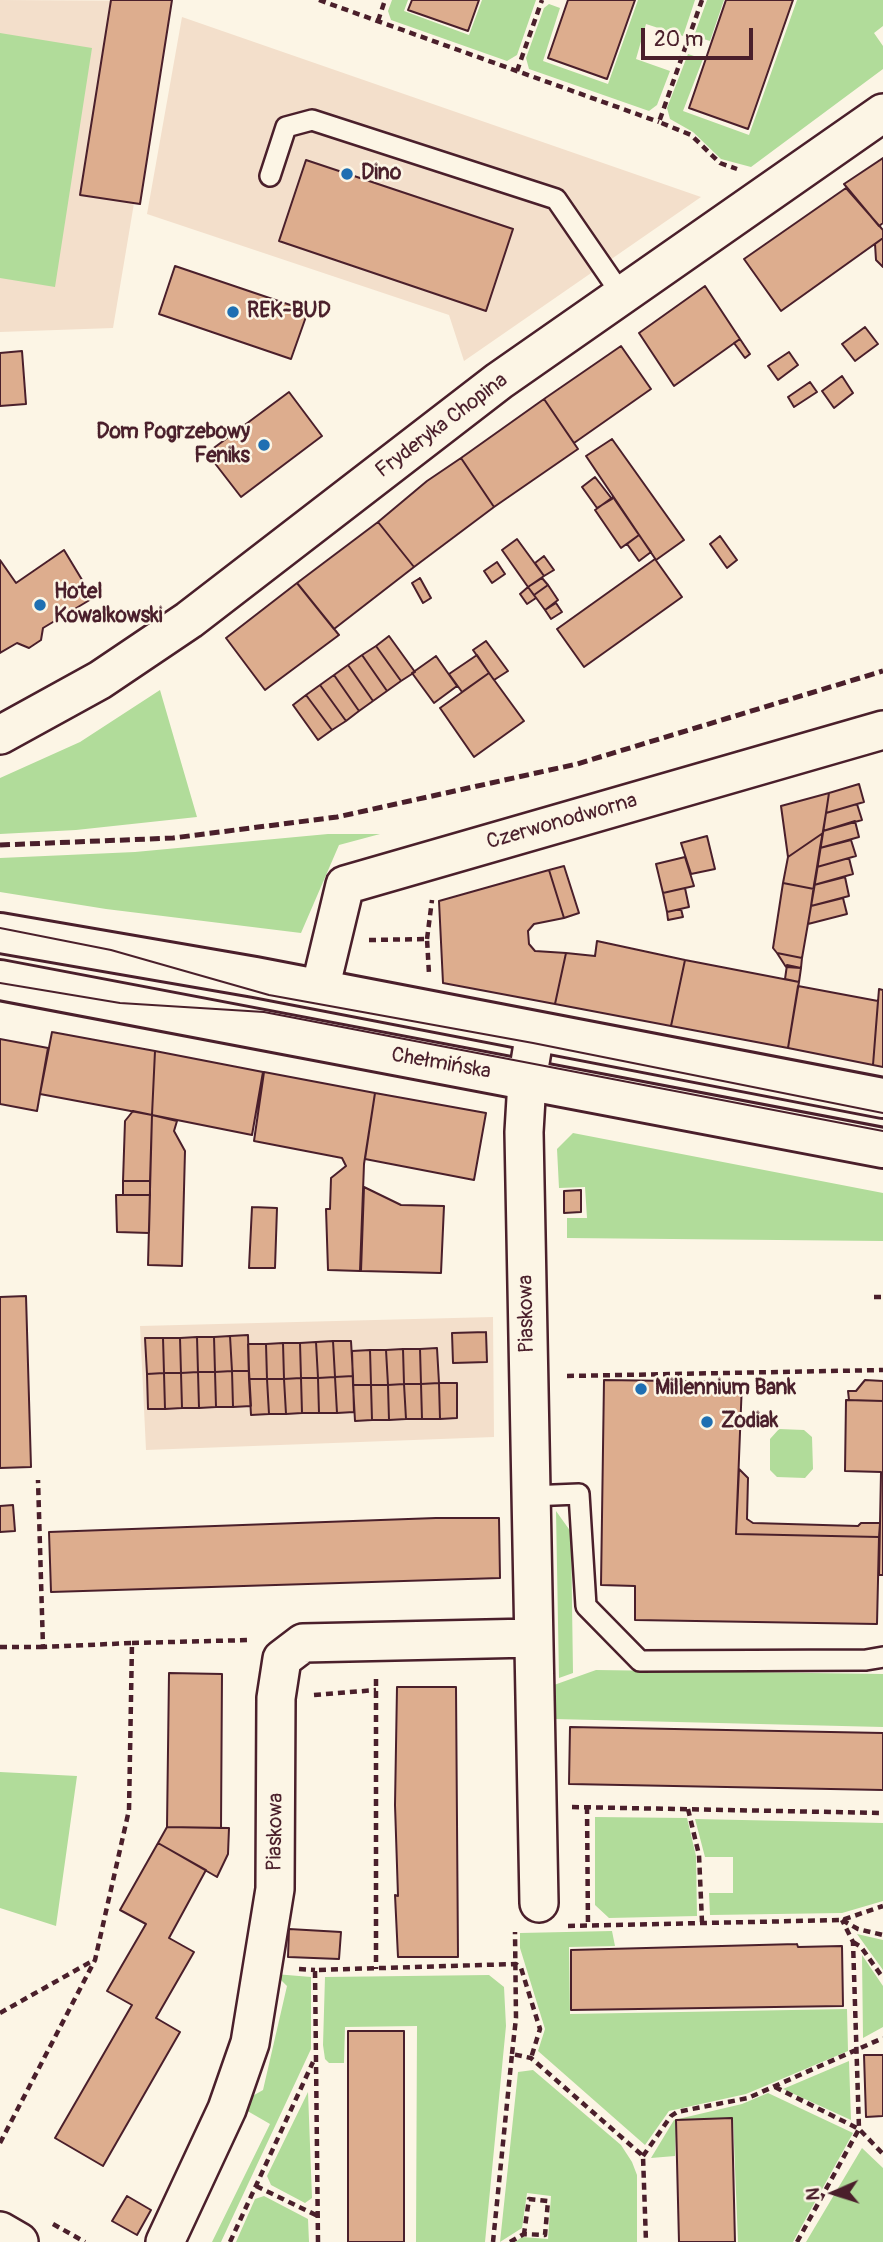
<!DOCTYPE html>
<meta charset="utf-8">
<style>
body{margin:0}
#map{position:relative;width:883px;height:2242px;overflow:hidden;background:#fcf5e5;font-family:Pangolin,sans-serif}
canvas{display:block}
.north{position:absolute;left:799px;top:2158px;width:70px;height:70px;-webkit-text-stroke:5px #fcf5e5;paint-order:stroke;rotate:267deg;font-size:19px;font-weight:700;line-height:28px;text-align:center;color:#4a1f2b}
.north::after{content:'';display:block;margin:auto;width:24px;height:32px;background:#4a1f2b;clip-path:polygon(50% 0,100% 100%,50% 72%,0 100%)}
.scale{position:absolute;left:641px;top:28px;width:112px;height:32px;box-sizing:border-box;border:4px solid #4a1f2b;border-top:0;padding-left:9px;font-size:21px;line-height:24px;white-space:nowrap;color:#4a1f2b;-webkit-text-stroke:5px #fcf5e5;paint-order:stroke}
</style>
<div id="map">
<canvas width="883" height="2242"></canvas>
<div class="north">N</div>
<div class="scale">20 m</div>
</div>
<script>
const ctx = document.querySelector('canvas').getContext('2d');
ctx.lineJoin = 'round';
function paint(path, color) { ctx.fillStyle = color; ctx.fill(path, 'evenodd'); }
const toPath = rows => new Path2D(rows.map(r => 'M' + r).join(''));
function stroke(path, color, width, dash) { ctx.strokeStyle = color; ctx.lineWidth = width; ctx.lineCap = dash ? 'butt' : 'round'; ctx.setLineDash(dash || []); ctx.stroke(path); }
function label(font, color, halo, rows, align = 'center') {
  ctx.font = font + ' Pangolin,sans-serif'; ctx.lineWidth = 5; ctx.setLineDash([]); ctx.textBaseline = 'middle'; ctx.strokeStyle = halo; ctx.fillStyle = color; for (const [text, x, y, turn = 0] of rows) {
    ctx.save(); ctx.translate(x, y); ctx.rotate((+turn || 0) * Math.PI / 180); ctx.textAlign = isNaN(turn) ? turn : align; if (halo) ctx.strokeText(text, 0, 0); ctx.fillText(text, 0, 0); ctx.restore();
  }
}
paint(toPath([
 [0,0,168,1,113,328,0,332],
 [182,17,701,197,464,361,449,315,147,214],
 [493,1317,494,1437,146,1450,140,1326]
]), '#f3dfcb');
paint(toPath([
 [392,0,408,0,404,11,469,35,482,0,536,0,517,55,507,61,391,20,388,11],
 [638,0,695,0,683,36,646,24,636,59,670,71,657,105,649,111,529,69,526,58,544,8,549,4,560,8,543,61,608,84],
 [707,0,724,0,710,41,694,36],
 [797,0,883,0,883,26,874,33,883,46,883,69,751,167,721,159,693,132,670,119,667,108,688,54,703,59,683,111,749,135],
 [0,33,92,48,55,287,0,278],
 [160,690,197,817,76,830,0,834,0,778,80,742],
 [328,834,380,834,339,845,301,933,106,909,0,892,0,858,135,852],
 [573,1133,883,1193,883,1241,567,1238,567,1218,587,1218,585,1187,559,1188,557,1149],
 [779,1429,804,1430,812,1437,813,1469,805,1478,777,1477,770,1470,770,1439],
 [556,1511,571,1532,573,1673,559,1678],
 [596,1670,883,1674,883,1727,554,1719,554,1685],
 [0,1772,77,1776,56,1926,0,1908],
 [595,1817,687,1818,696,1856,697,1916,609,1918,595,1905],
 [695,1819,883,1823,883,1901,842,1913,710,1915,709,1893,733,1893,733,1857,705,1857],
 [612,1931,615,1946,569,1947,570,2014,847,2009,848,2051,746,2094,669,2111,645,2145,538,2051,545,2029,520,1948,520,1933],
 [857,1934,883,1940,883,1970],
 [862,1955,883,1986,883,2027,863,2038],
 [275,1974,311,1977,311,2049,221,2242,212,2242,270,2124,244,2109,249,2098,263,2090,287,1986],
 [489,1975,504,1987,506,2026,485,2242,416,2242,417,2026,345,2027,344,2063,329,2063,325,2059,323,2045,325,1977],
 [849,2061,851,2120,783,2089],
 [533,2070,621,2145,632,2162,637,2175,637,2242,515,2242,522,2237,548,2239,551,2196,527,2193,522,2228,500,2242,518,2072],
 [308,2092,312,2198,305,2203,271,2185,267,2176],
 [768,2093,853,2133,793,2242,738,2242,733,2118,676,2120,675,2156,651,2158,674,2120,742,2104],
 [862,2148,883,2168,883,2242,806,2242],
 [264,2196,308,2219,309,2242,236,2242,255,2199]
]), '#b1dc9a');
const building = toPath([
 [111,0,172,0,140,204,80,195,111,0],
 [412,0,479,0,468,31,408,10,412,0],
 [568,0,635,0,607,79,548,58,568,0],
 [726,0,793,0,748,129,689,108,726,0],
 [883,158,883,223,879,226,844,184,883,158],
 [306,160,513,229,486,311,279,241,306,160],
 [846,188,883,230,883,238,781,311,744,259,846,188],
 [883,238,883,267,876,260,875,244,883,238],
 [175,266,308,311,291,359,159,314,175,266],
 [705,286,740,339,674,386,639,333,705,286],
 [865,327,878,344,855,361,842,344,865,327],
 [740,339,750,354,745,358,734,343,740,339],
 [621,346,651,389,574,443,544,399,621,346],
 [22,351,26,404,0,406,0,353,22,351],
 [789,352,798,365,778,380,768,366,789,352],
 [842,376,853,393,834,408,822,391,842,376],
 [810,382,817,392,794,407,788,397,810,382],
 [289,392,322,436,241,497,207,453,289,392],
 [544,399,578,449,494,507,461,458,544,399],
 [612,439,684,540,656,560,586,456,612,439],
 [461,458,494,507,414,567,378,522,427,481,461,458],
 [595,477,612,499,597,508,582,487,595,477],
 [613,497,639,535,621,548,595,510,613,497],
 [378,522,414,567,334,629,297,583,378,522],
 [639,535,651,552,639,561,627,544,639,535],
 [720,536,737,560,727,568,710,544,720,536],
 [517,539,544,576,528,587,502,550,517,539],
 [64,550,93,598,43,628,41,640,29,648,17,643,0,653,0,560,16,583,64,550],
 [544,556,554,570,544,576,535,563,544,556],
 [655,559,682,597,584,667,557,629,655,559],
 [497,562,505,574,492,583,484,571,497,562],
 [420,578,431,598,423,603,412,583,420,578],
 [542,578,548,585,534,595,528,587,542,578],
 [297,583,339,635,265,690,226,638,297,583],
 [548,585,558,600,545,610,534,595,548,585],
 [528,587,536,598,527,604,520,594,528,587],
 [556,603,562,612,551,619,545,610,556,603],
 [389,636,415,672,401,681,376,646,389,636],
 [486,641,508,671,494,680,473,650,486,641],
 [376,646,401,681,387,691,362,655,376,646],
 [362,655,387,691,373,701,348,665,362,655],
 [477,655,489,673,462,692,449,674,477,655],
 [436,656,457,686,434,703,412,673,436,656],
 [348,665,373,701,359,711,334,675,348,665],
 [489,673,524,721,474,757,440,708,489,673],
 [334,675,359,711,346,721,320,685,334,675],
 [320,685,346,721,332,730,306,695,320,685],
 [306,695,332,730,318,740,293,705,306,695],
 [859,784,864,802,826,813,829,793,859,784],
 [829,793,823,833,788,857,781,806,829,793],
 [857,804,862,820,823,831,826,813,857,804],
 [855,821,859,837,820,848,823,831,855,821],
 [823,833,814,889,783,883,788,857,823,833],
 [707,836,715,869,691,874,681,843,707,836],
 [851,840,856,856,817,867,820,848,851,840],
 [685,857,694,886,663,893,656,864,685,857],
 [849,858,853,874,814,885,817,867,849,858],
 [564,866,579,913,564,918,549,870,564,866],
 [549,870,564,918,534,924,528,931,529,944,535,951,566,953,555,1004,443,983,439,901,549,870],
 [845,877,849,896,811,906,814,885,845,877],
 [783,883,814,889,802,958,777,953,773,948,783,883],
 [685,888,689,907,667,912,663,893,685,888],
 [843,898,847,914,808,924,811,906,843,898],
 [681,909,683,917,668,920,667,912,681,909],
 [597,941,685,960,671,1026,555,1004,566,953,595,956,597,941],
 [777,953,802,958,801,968,786,967,777,953],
 [685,960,799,982,788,1048,671,1026,685,960],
 [787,965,801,968,799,982,785,979,787,965],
 [798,986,878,1001,873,1065,788,1048,798,986],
 [879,989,883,990,883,1067,873,1065,879,989],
 [52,1032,155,1051,152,1115,40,1094,52,1032],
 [0,1039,48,1048,37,1111,0,1104,0,1039],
 [155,1051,263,1072,252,1135,152,1115,155,1051],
 [264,1072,375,1093,364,1164,360,1271,328,1270,326,1209,330,1209,331,1178,346,1166,342,1158,254,1141,264,1072],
 [375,1093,486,1113,474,1180,365,1159,375,1093],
 [133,1111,152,1115,150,1181,123,1181,125,1121,133,1111],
 [152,1115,177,1121,174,1131,185,1151,182,1266,148,1265,152,1115],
 [123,1181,150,1181,150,1195,123,1195,123,1181],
 [364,1187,401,1205,444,1206,441,1273,361,1271,364,1187],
 [581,1190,581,1212,564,1213,564,1191,581,1190],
 [116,1195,150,1195,149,1233,117,1232,116,1195],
 [252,1207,277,1208,275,1268,249,1268,252,1207],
 [26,1296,31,1467,0,1468,0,1297,26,1296],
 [486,1332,487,1362,453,1363,452,1333,486,1332],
 [248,1335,249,1371,232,1371,230,1336,248,1335],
 [230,1336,232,1371,215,1372,214,1337,230,1336],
 [197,1337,214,1337,215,1372,198,1372,197,1337],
 [197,1337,198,1372,181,1373,180,1338,197,1337],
 [145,1338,163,1338,164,1373,147,1374,145,1338],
 [163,1338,180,1338,181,1373,164,1373,163,1338],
 [333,1341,335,1377,318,1378,316,1342,333,1341],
 [333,1341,351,1341,353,1376,335,1377,333,1341],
 [316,1342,318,1378,301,1378,300,1343,316,1342],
 [283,1343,284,1379,267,1379,266,1344,283,1343],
 [283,1343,300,1343,301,1378,284,1379,283,1343],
 [248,1344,266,1344,267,1379,249,1379,248,1344],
 [437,1348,439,1383,421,1384,420,1349,437,1348],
 [403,1349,404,1384,388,1385,386,1350,403,1349],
 [403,1349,420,1349,421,1384,404,1384,403,1349],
 [370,1350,386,1350,388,1385,371,1385,370,1350],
 [370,1350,371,1385,353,1385,352,1351,370,1350],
 [232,1371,233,1407,216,1407,215,1372,232,1371],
 [232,1371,249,1371,251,1406,233,1407,232,1371],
 [198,1372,215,1372,216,1407,199,1408,198,1372],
 [198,1372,199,1408,182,1408,181,1373,198,1372],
 [164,1373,165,1409,148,1409,147,1374,164,1373],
 [164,1373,181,1373,182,1408,165,1409,164,1373],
 [353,1376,354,1412,337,1413,335,1377,353,1376],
 [335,1377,337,1413,319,1413,318,1378,335,1377],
 [301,1378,302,1413,286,1414,284,1379,301,1378],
 [301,1378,318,1378,319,1413,302,1413,301,1378],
 [249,1379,267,1379,269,1414,251,1415,249,1379],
 [267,1379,284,1379,286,1414,269,1414,267,1379],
 [604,1380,742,1382,736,1534,879,1537,877,1624,635,1620,635,1586,601,1585,604,1380],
 [865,1380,883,1381,883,1401,849,1400,848,1391,856,1391,865,1380],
 [439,1383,440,1419,422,1419,421,1384,439,1383],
 [439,1383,457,1383,457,1418,440,1419,439,1383],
 [404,1384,406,1419,389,1420,388,1385,404,1384],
 [404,1384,421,1384,422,1419,406,1419,404,1384],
 [353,1385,371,1385,372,1420,355,1421,353,1385],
 [371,1385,388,1385,389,1420,372,1420,371,1385],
 [846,1400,883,1401,883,1575,879,1575,881,1472,845,1471,846,1400],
 [739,1469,748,1478,747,1519,753,1523,858,1526,861,1523,880,1523,879,1537,736,1534,739,1469],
 [13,1505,15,1531,0,1532,0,1506,13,1505],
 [436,1518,499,1518,500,1578,51,1592,49,1532,436,1518],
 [169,1673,222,1674,221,1828,167,1827,169,1673],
 [397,1687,456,1687,458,1957,398,1957,395,1895,398,1896,395,1805,397,1687],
 [570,1727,883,1733,883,1790,569,1784,570,1727],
 [167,1827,229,1828,228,1854,217,1877,158,1843,167,1827],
 [158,1843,206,1870,169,1938,194,1952,156,2018,180,2032,103,2166,55,2138,132,2005,107,1991,146,1924,120,1910,158,1843],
 [289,1929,341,1932,339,1959,288,1957,289,1929],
 [797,1944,798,1947,842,1946,843,2006,571,2010,571,1950,797,1944],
 [348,2031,404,2031,404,2242,348,2242,348,2031],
 [864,2055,883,2055,883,2116,866,2117,864,2055],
 [732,2118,735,2242,679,2242,676,2120,732,2118],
 [127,2196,151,2210,137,2235,112,2221,127,2196]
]);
paint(building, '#ddad8e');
stroke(building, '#4a1f2b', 2);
const service = toPath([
 [270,176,286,127,312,120,556,199,622,295],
 [529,1496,579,1494,586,1606,640,1661,866,1660,883,1657]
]);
const minor = toPath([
 [0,735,100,680,189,620,499,381,883,113],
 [320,989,345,885,883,730],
 [535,1032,527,1081,524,1132,539,1903],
 [0,2231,19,2242],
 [165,2242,227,2109,250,2043,275,1889,276,1698,282,1659,303,1643,532,1638]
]);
const secondary = toPath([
 [0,933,255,977,883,1098],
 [0,980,883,1148]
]);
stroke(service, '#4a1f2b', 24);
stroke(minor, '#4a1f2b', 42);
stroke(secondary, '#4a1f2b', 44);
stroke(toPath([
 [319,0,659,122],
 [567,0,568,0],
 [702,0,659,122,691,135,720,163,737,169],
 [378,21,385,0],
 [517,71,542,0],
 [427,939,432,900],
 [369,940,427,939,429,974],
 [874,1297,883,1297],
 [567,1376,883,1370],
 [132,1643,250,1640],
 [0,1647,43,1647],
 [376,1679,376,1969],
 [314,1695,376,1690],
 [572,1807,883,1813],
 [587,1807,588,1927],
 [688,1809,699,1855,702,1922],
 [842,1920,858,1929,883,1935],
 [568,1926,842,1920,883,1906],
 [853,1942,861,1947,883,1978],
 [299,1969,315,1970],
 [0,2013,94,1960],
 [512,2054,516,2018,515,1932],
 [775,2087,859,2129,883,2154],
 [0,2143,95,1960,129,1810,132,1643,43,1647,38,1480],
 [643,2156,671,2116,677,2112,748,2098,883,2038],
 [256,2186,318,2216],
 [53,2224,85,2242],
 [230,2242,313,2062],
 [318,2242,315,1970,516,1964,521,1968,540,2029,531,2058],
 [493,2242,512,2054,531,2058,643,2156,646,2242],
 [510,2242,524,2234,545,2235,548,2201,529,2199,524,2234],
 [797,2242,859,2129,853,1942,842,1920]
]), '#4a1f2b', 4.5, [7, 5]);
stroke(service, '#fcf5e5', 19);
stroke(minor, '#fcf5e5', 37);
stroke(secondary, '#fcf5e5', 38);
stroke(toPath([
 [0,928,111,950,269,995,533,1043,883,1113],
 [0,983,120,1003,264,1012,883,1131]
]), '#4a1f2b', 2);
stroke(toPath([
 [0,845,173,838,337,817,577,764,883,671]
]), '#4a1f2b', 5, [10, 5]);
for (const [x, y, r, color] of [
 [347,174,7,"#1f6fb2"],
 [233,312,7,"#1f6fb2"],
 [264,445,7,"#1f6fb2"],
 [40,605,7,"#1f6fb2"],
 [641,1389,7,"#1f6fb2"],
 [707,1422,7,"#1f6fb2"]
]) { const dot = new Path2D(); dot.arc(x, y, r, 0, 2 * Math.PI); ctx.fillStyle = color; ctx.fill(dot); stroke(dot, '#fcf5e5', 2.5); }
label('bold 21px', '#4a1f2b', '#fcf5e5', [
 ["Dino",361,174],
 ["REK-BUD",247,312],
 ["Dom Pogrzebowy",250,433,"right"],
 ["Feniks",250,457,"right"],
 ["Hotel",54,593],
 ["Kowalkowski",54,617],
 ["Millennium Bank",655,1389],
 ["Zodiak",721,1422]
], 'left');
label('21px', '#4a1f2b', '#fcf5e5', [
 ["Fryderyka Chopina",442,426,-37],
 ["Czerwonodworna",562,822,-16],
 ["Chełmińska",441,1064,10],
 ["Piaskowa",527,1314,-91],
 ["Piaskowa",276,1832,-89]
]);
</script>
